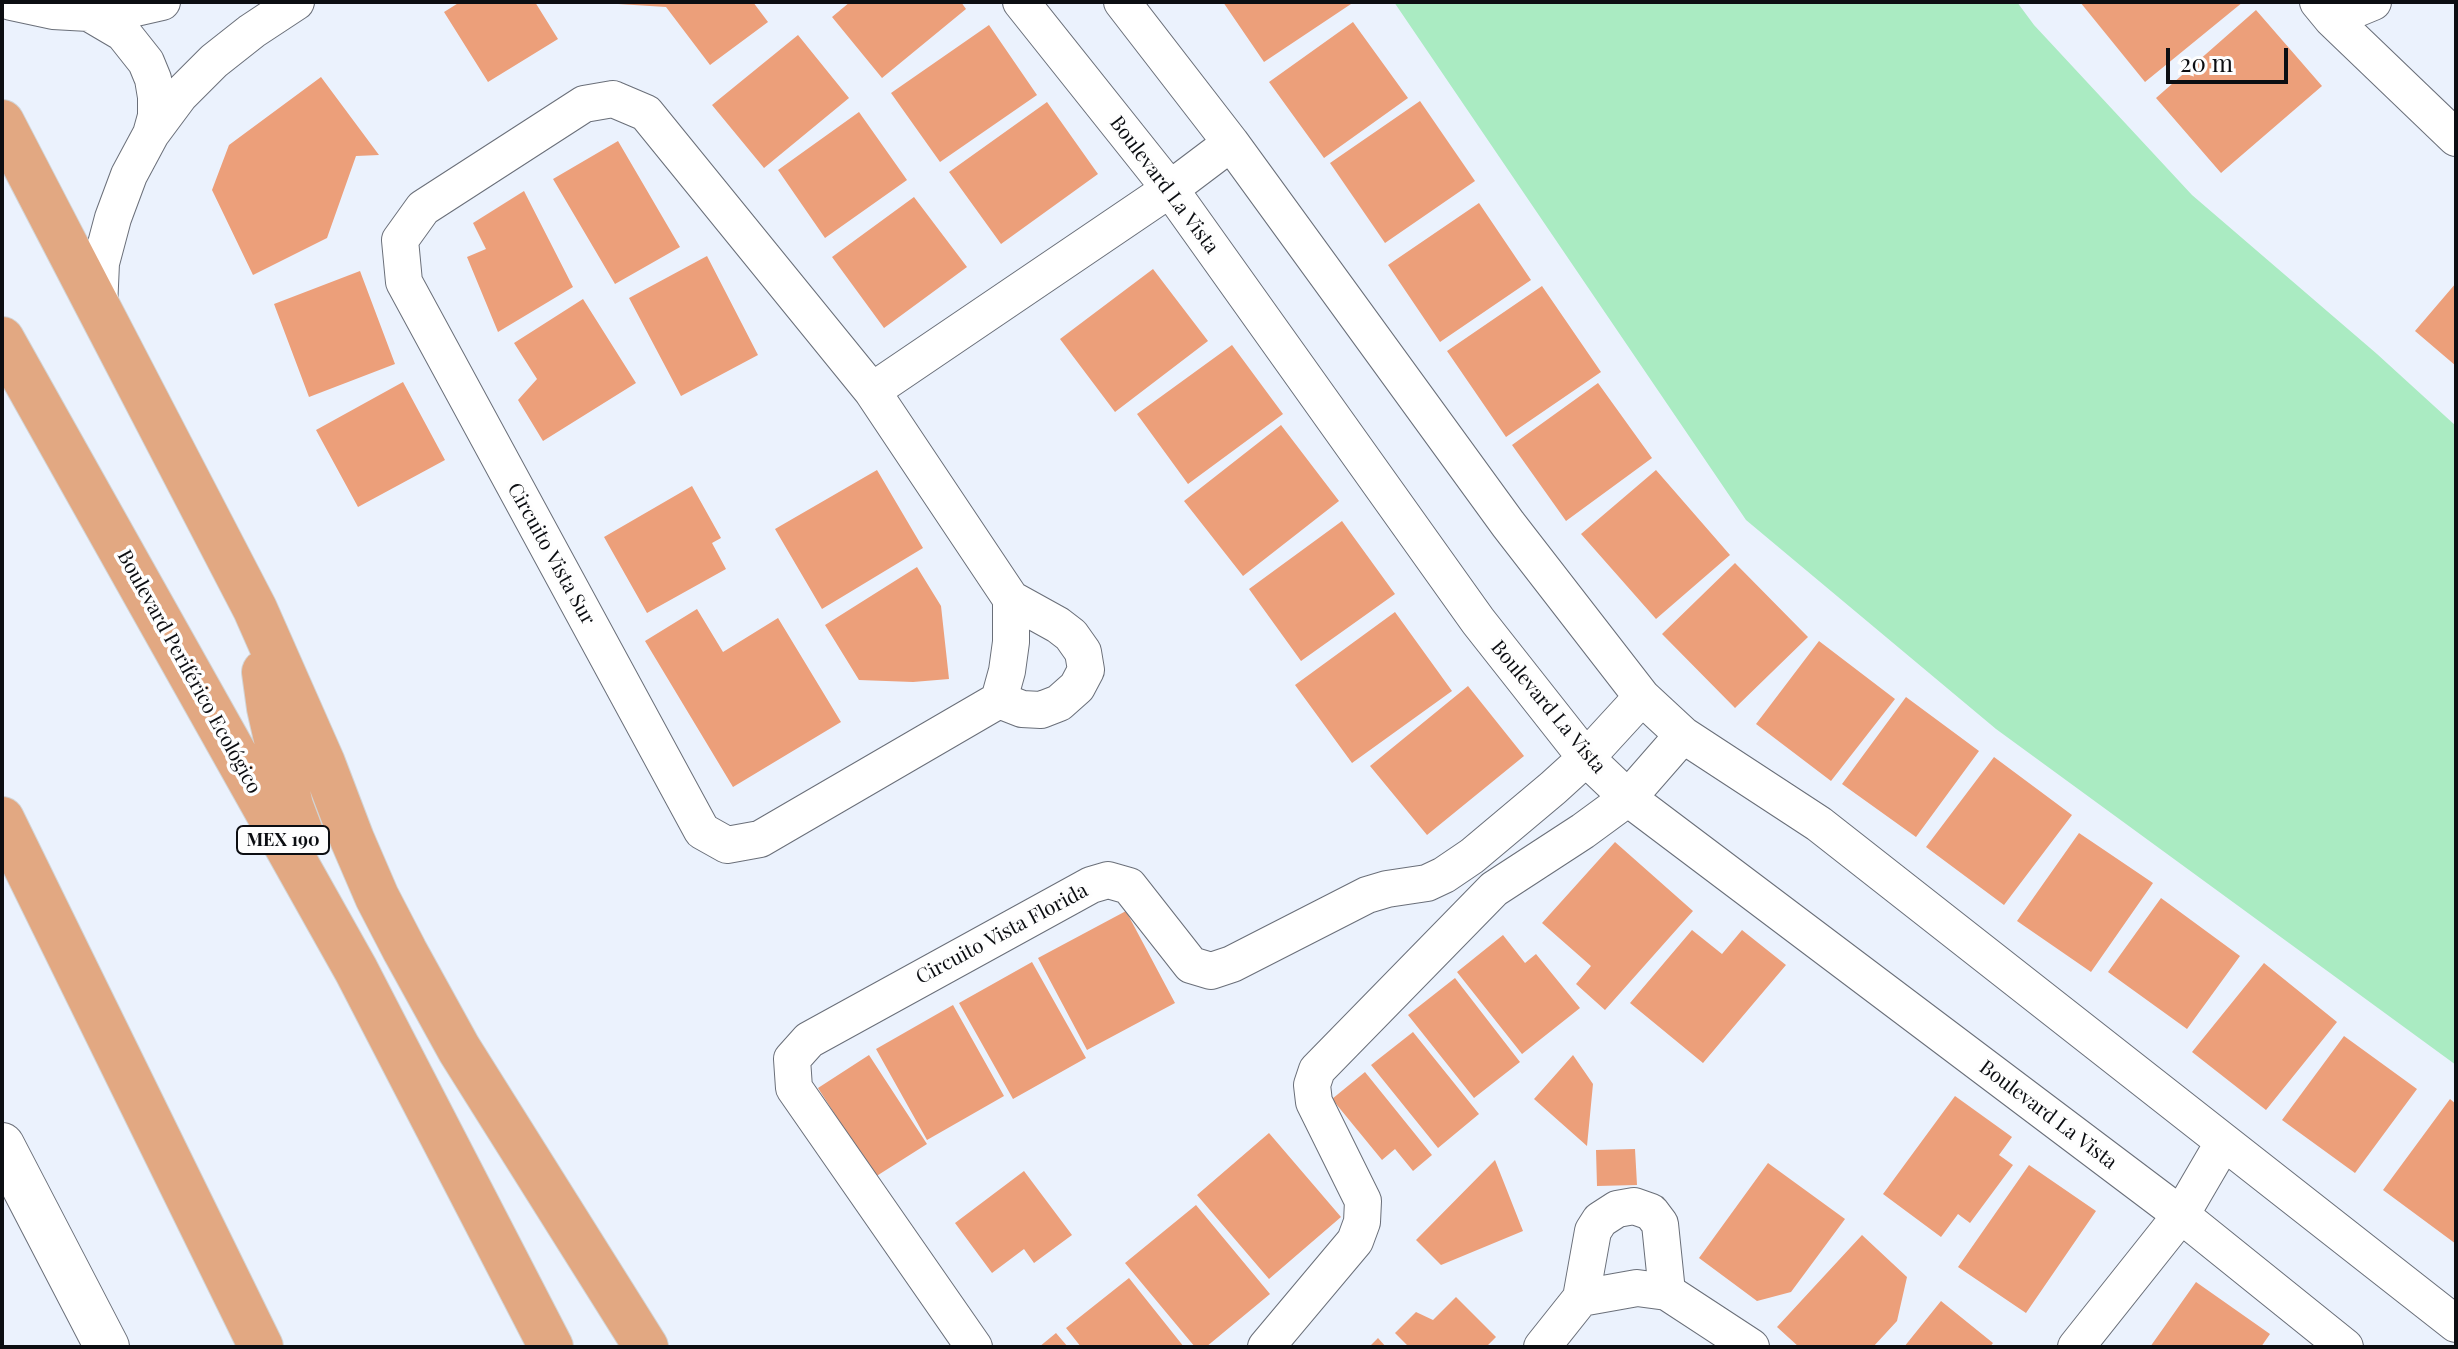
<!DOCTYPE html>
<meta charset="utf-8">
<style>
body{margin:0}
#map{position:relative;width:2458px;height:1349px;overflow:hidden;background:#ebf2fd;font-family:"Playfair Display",serif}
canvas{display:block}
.frame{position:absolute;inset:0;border:4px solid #0c0e12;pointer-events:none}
.scale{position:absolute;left:2166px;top:48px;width:122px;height:36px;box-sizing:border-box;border:4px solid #0c0e12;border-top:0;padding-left:10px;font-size:24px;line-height:28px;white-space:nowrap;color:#0c0e12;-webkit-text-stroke:6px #fefefe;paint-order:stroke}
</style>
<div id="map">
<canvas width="2458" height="1349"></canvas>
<div class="frame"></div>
<div class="scale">20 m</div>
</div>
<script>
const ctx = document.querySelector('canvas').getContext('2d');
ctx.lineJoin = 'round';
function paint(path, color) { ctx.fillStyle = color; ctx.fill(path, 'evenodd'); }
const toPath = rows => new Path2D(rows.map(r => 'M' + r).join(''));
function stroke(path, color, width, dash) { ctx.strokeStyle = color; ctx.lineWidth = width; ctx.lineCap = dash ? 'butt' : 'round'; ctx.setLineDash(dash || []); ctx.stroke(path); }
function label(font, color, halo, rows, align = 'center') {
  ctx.font = font + ' "Playfair Display",serif'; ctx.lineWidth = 7; ctx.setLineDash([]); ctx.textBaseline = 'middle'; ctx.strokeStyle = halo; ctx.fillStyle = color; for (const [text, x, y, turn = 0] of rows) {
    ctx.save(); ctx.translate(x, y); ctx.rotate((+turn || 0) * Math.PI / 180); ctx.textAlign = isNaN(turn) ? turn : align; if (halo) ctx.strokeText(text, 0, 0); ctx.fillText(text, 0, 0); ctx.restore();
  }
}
paint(toPath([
 [1394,2,2017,2,2034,25,2192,195,2377,354,2456,426,2456,1065,1996,729,1746,520]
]), '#aaebc2');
paint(toPath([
 [460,2,535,2,558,39,488,82,444,12],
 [618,2,753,2,768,22,710,65,666,7,618,4],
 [850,2,961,2,966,9,882,78,832,17],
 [1223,2,1354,2,1264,62],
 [2080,2,2243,2,2145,82],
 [2256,10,2322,86,2221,173,2156,98],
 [1353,22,1408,98,1324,158,1269,82],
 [989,25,1037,95,940,162,891,93],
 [798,35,849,98,764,168,712,105],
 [321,77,379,155,356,156,327,238,253,275,212,190,229,145],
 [1420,101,1475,181,1385,243,1330,163],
 [1047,102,1098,174,1001,244,949,172],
 [859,112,907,180,825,238,778,170],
 [618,141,680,247,615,284,553,179],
 [524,191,573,287,498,332,467,257,486,249,473,223],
 [914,197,967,267,884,328,832,257],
 [1479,203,1531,280,1440,342,1388,265],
 [707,256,758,355,681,396,629,298],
 [1153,269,1208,341,1115,412,1060,339],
 [360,271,395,364,309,397,274,304],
 [2456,283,2456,366,2415,331],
 [1542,286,1601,372,1506,437,1447,351],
 [583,299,636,383,543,441,518,400,537,379,514,343],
 [1232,345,1283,414,1188,484,1137,414],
 [403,382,445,460,358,507,316,430],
 [1598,383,1652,458,1566,521,1512,445],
 [1281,425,1339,501,1243,576,1184,501],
 [877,470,923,548,822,609,775,529],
 [1656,470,1730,555,1656,619,1581,534],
 [692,486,721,538,712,543,726,569,647,613,604,537],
 [1342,521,1395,594,1301,661,1249,589],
 [1735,563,1808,637,1735,708,1662,634],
 [917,567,941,606,949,679,913,682,859,680,825,625],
 [697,609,723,652,778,618,841,722,733,787,645,641],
 [1395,612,1452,691,1352,763,1295,685],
 [1819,641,1895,699,1831,781,1756,724],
 [1468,686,1524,756,1427,835,1370,766],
 [1906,697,1979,751,1916,837,1842,784],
 [1994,757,2072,815,2004,905,1926,847],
 [2079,833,2153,883,2091,972,2017,921],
 [1615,842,1693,911,1605,1010,1576,984,1591,966,1542,923],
 [2161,898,2240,956,2187,1029,2108,972],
 [1126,911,1175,1003,1087,1050,1038,958],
 [1692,930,1722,954,1742,930,1786,965,1703,1063,1630,1003],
 [1503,935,1525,963,1536,954,1580,1008,1522,1054,1457,972],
 [1032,962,1086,1058,1013,1099,959,1003],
 [2264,963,2337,1022,2266,1110,2192,1052],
 [1455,978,1520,1062,1474,1098,1408,1015],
 [953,1005,1004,1096,927,1140,876,1049],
 [1413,1032,1479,1114,1438,1148,1371,1065],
 [2344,1036,2417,1089,2355,1173,2282,1120],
 [869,1055,927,1144,875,1177,818,1088],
 [1573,1055,1593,1084,1587,1146,1534,1099],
 [1365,1072,1432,1155,1413,1171,1395,1149,1382,1160,1332,1099],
 [1955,1096,2012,1137,1999,1155,2013,1165,1970,1223,1958,1214,1941,1237,1883,1194],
 [2450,1099,2456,1104,2456,1244,2383,1190],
 [1269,1133,1341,1217,1269,1279,1197,1195],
 [1635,1149,1637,1185,1597,1186,1596,1150],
 [1495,1160,1523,1231,1441,1265,1416,1240],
 [1768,1163,1845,1219,1791,1292,1757,1301,1699,1258],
 [2029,1165,2096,1211,2026,1313,1958,1267],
 [1024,1171,1072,1235,1034,1263,1024,1249,992,1273,955,1223],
 [1196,1205,1270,1294,1206,1347,1195,1347,1125,1263],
 [1862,1235,1907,1277,1897,1321,1873,1347,1799,1347,1777,1327],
 [1129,1278,1184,1347,1081,1347,1066,1328],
 [2196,1282,2270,1334,2261,1347,2150,1347],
 [1456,1297,1496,1337,1486,1347,1409,1347,1395,1333,1416,1312,1433,1320],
 [1941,1301,1993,1343,1990,1347,1904,1347],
 [1056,1333,1068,1347,1039,1347],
 [1378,1338,1386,1347,1369,1347]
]), '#ec9f7a');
const minor = toPath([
 [11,2,53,11,89,13,127,10,162,2],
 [1021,2,1170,189,1478,621,1586,758,1628,798,2181,1215,2345,1347],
 [1122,2,1231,143,1508,524,1642,697,1683,735,1819,824,2456,1324],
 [2318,2,2332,19,2456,138],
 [89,13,123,33,146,62,153,79,156,97,156,116,151,134],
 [2332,19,2373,2],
 [613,99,646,113,872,391,1011,599,1011,642,1007,671,999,700,760,839,727,845,702,831,404,282,400,240,423,208,584,104,613,99],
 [99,308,101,263,113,218,129,175,151,134,180,95,214,61,252,31,296,2],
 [872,391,1170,189,1231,143],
 [999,700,1022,709,1041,710,1059,703,1077,687,1086,670,1083,652,1071,635,1058,625,1011,599],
 [1581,1298,1593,1231,1600,1220,1617,1209,1634,1206,1651,1212,1660,1224,1667,1292],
 [974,1347,794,1088,792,1059,809,1040,1091,885,1108,880,1129,886,1191,965,1211,971,1232,964,1367,895,1387,889,1427,883,1444,875,1472,856,1553,788,1586,758,1642,697],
 [1266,1347,1355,1241,1362,1222,1363,1201,1314,1102,1312,1085,1317,1070,1494,889,1583,831,1628,798,1683,735],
 [1542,1347,1581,1298,1637,1288,1667,1292,1751,1347],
 [2076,1347,2181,1215,2223,1143]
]);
const tertiary = toPath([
 [2,1145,107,1347]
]);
const trunk = toPath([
 [2,122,255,609,323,763,352,839,377,897,405,951,459,1049,646,1347],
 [2,339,356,970,551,1347],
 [264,672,269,708,291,806,303,838],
 [2,819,261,1347]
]);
stroke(minor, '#6a6f79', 38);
stroke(tertiary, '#6a6f79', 46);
stroke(trunk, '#d3d4d4', 46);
stroke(minor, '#fff', 36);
stroke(tertiary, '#fff', 44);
stroke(trunk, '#e2a882', 44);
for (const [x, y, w] of [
 [283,840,92]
]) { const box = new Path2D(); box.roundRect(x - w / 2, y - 14, w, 28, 6); ctx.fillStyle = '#fefefe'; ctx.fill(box); stroke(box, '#0c0e12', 2); }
label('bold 18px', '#0c0e12', null, [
 ["MEX 190",283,840]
]);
label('20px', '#0c0e12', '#fefefe', [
 ["Boulevard La Vista",1164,185,53],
 ["Circuito Vista Sur",551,554,61],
 ["Boulevard Periférico Ecológico",189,672,61],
 ["Boulevard La Vista",1548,707,50],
 ["Circuito Vista Florida",1002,934,-28],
 ["Boulevard La Vista",2048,1115,37]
]);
</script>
